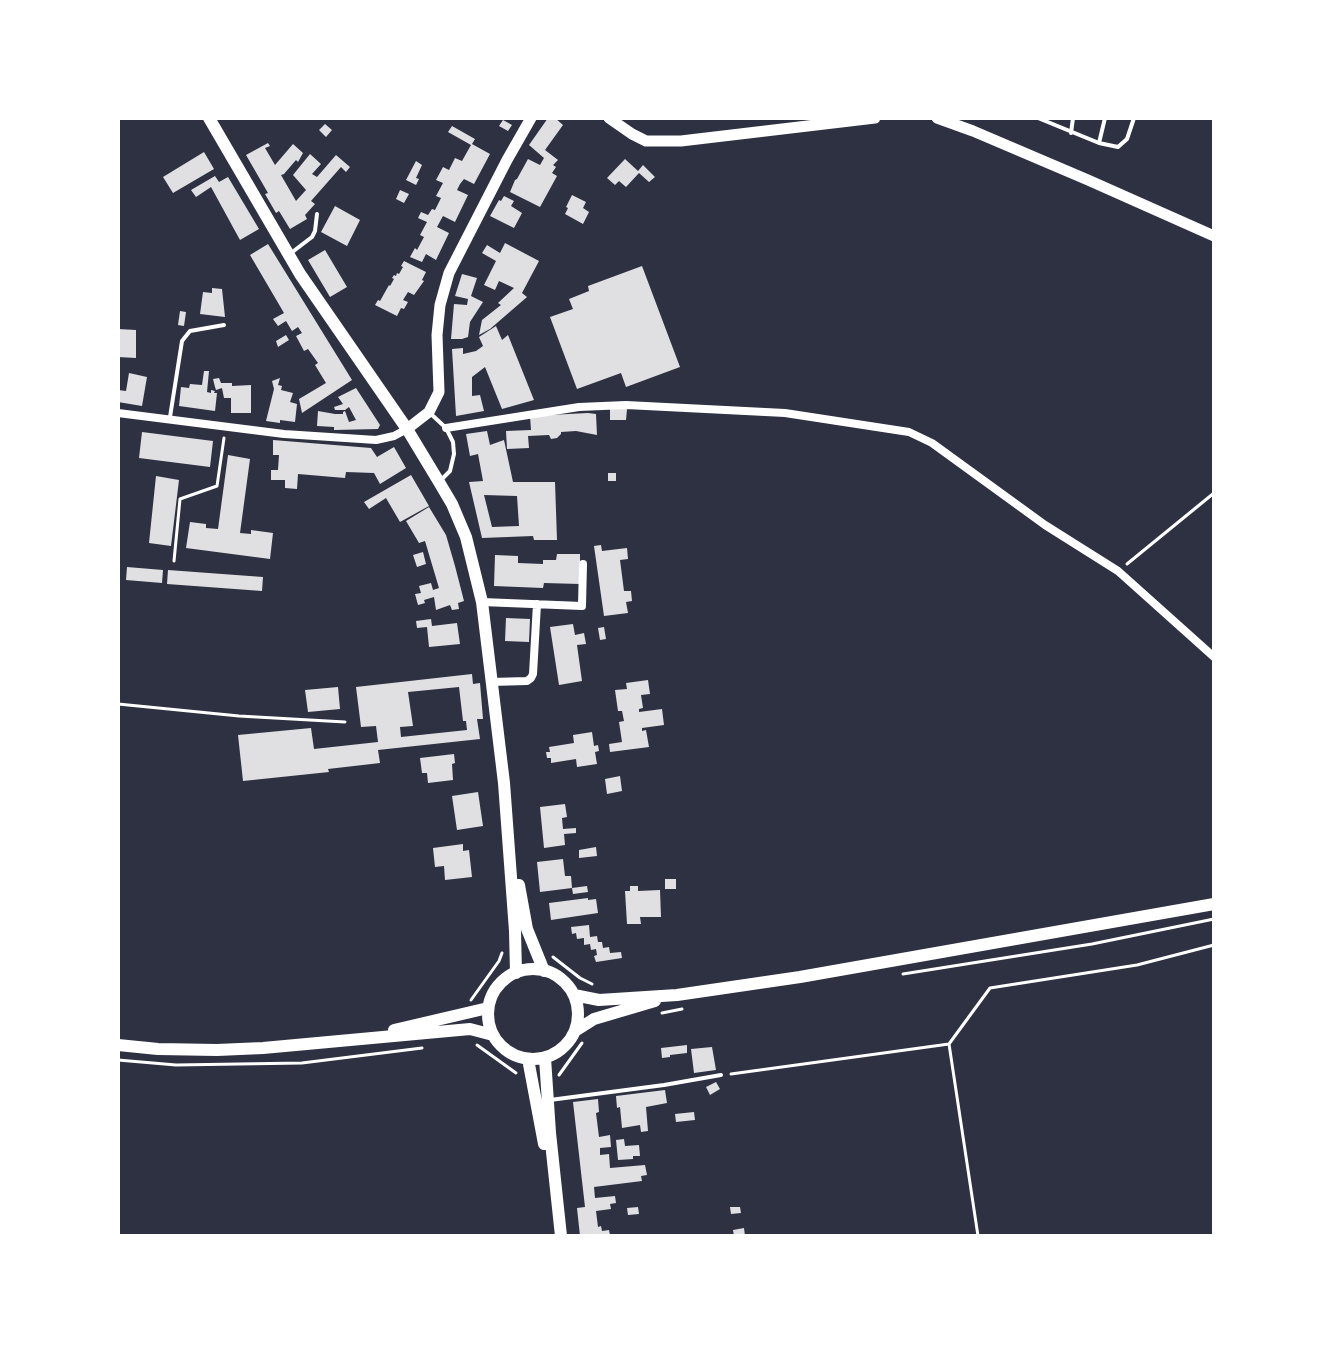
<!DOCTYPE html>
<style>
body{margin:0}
#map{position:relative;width:1332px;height:1354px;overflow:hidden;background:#2d3142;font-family:Jost,sans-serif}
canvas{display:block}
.frame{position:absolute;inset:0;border:120px solid #fff;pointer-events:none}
</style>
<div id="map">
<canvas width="1332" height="1354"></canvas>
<div class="frame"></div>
</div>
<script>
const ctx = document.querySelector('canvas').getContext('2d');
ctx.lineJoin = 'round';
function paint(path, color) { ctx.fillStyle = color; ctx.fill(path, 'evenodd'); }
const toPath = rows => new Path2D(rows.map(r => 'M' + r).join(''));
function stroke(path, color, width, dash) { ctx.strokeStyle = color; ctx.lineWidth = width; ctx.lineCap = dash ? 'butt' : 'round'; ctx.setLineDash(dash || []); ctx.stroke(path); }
paint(toPath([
 [548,118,555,118,563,125,545,150,558,160,553,165,556,167,552,173,557,176,540,207,510,192,515,180,517,179,528,159,540,165,544,158,529,145],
 [503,120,512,125,508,131,499,126],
 [325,124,332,130,326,137,319,130],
 [452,126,475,139,472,144,490,154,474,184,464,179,460,184,457,190,468,195,455,222,443,216,437,227,449,233,436,260,426,254,422,262,410,257,415,248,417,250,424,237,420,235,427,222,418,218,421,212,428,215,432,209,435,210,441,198,436,196,443,183,436,180,443,167,449,170,455,158,462,161,471,145,448,132],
 [268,143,270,146,265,148,275,165,293,144,303,153,298,162,296,160,284,174,281,175,296,201,306,190,293,175,310,154,321,164,312,174,317,177,336,155,350,167,346,172,341,167,311,201,315,204,305,215,307,219,290,229,279,211,276,213,265,194,268,193,246,155],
 [204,152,214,169,173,193,163,177],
 [625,159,638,171,643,165,655,177,649,182,639,173,626,187,619,181,615,185,607,178],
 [416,161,422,165,416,178,419,179,416,185,406,180],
 [215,176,219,182,228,177,259,229,240,240,211,187,196,197,191,190],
 [400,190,409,194,404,203,396,199],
 [572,195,586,202,583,208,589,212,583,224,565,214,568,208,566,207],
 [504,196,514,201,511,206,522,213,514,228,490,216,499,200,501,201],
 [335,206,360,220,347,246,321,232],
 [505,243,539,261,522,293,527,297,490,329,479,335,482,320,501,305,498,303,514,288,499,281,495,290,484,285,496,261,482,253,487,245,500,253],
 [268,244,352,380,302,413,299,399,326,383,315,365,318,363,308,349,304,351,296,336,302,333,298,327,292,331,286,321,278,326,273,319,284,313,250,255],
 [325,250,347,287,330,297,308,260],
 [404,261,426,272,422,280,424,281,414,295,408,292,403,300,408,302,404,309,401,308,397,316,375,305,378,300,380,301,389,285,390,286,394,279,392,278,394,275,396,276,397,273,399,274,403,267,401,266],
 [642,266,680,367,626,387,621,373,577,389,550,317,573,309,569,299,589,291,588,286],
 [462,274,477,278,471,296,483,302,470,322,468,337,462,339,451,339,454,304,467,305,468,299,455,296],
 [212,288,222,289,225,317,200,314,203,292,212,293],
 [180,311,186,312,184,326,178,325],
 [496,326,502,340,508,335,534,400,502,409,485,367,472,377,472,396,480,395,484,411,456,416,452,349,463,348,463,354,476,351,483,346,479,337],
 [118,329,136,330,136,358,118,357],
 [286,335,289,340,278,347,276,341],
 [204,371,209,371,207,392,211,393,211,390,215,391,214,393,217,393,215,411,179,406,181,387,189,388,190,384,202,385],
 [129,373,147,377,142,406,118,402,118,390,126,391],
 [219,378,221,383,232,383,232,386,251,385,251,413,231,413,231,398,224,398,222,388,216,390,215,387,213,379],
 [280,378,278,385,282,386,281,390,293,393,290,402,297,404,295,422,280,420,280,423,266,421,274,389,272,381],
 [356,388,380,425,378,429,334,430,334,427,317,426,318,411,335,414,343,414,343,412,345,411,349,422,356,420,349,407,345,410,335,410,334,407,343,404,338,397],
 [610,409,627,409,626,420,610,420],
 [588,413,596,414,597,435,576,431,561,432,561,434,557,438,551,439,549,435,528,436,529,448,507,449,506,431,531,430,530,416],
 [487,431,490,445,504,440,513,482,555,482,557,540,534,540,533,536,482,538,469,482,483,481,478,454,470,456,466,434],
 [484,495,517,496,519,526,492,527],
 [142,432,213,441,210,467,139,458],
 [273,440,371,448,377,457,394,447,406,468,380,484,374,473,346,472,345,478,298,474,297,489,285,488,285,480,271,480,271,470,278,470,279,455,273,455],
 [228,455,250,459,240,533,251,534,251,530,273,533,270,559,186,548,190,522,206,524,206,528,218,529],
 [608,473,616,473,616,481,608,481],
 [411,475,429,506,400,522,386,498,369,509,364,502],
 [156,476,179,480,171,546,149,543],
 [429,507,446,535,455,566,464,601,458,603,459,609,452,610,450,605,436,610,434,597,424,600,425,603,418,605,415,594,421,593,419,586,431,583,433,590,439,588,425,541,419,543,406,521],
 [601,545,602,551,627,548,628,559,620,560,624,591,631,591,632,601,626,602,628,613,604,616,594,546],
 [423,552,426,564,417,567,413,555],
 [557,554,580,554,580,584,544,583,543,588,494,586,495,555,518,556,518,563,543,564,543,560,556,560],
 [127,567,163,570,162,583,126,580],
 [168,570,263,577,262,591,167,584],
 [506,618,530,619,529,642,505,641],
 [431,619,432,626,457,623,460,644,429,647,427,627,417,628,416,621],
 [573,624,575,635,584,633,586,644,577,645,582,681,559,685,550,627],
 [604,627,606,639,600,640,598,628],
 [472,674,473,684,480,683,483,719,477,719,480,739,378,750,380,763,328,769,329,772,243,781,238,735,311,728,314,749,378,742,376,726,361,727,356,687],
 [459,687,463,721,466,721,467,730,401,737,400,727,413,726,408,692],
 [648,680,650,694,641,695,643,708,639,709,639,712,662,709,664,725,642,728,642,731,646,730,649,747,610,752,609,744,622,742,619,722,624,721,622,711,618,711,615,690,627,689,626,683],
 [338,687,340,709,308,712,305,690],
 [592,732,594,746,598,745,599,751,595,752,597,764,577,767,576,759,551,763,551,758,547,758,546,752,550,752,549,747,574,743,573,735],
 [454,754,455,763,452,764,453,780,428,783,427,773,422,773,420,758],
 [620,776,622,791,607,794,605,779],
 [478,792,483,826,457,830,452,796],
 [565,804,567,817,562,818,563,829,576,828,576,833,564,834,565,845,544,848,540,807],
 [463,844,463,851,469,850,472,877,445,880,444,866,435,867,433,848],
 [596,847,597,856,579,858,579,850],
 [563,859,565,876,571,876,572,888,540,892,537,862],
 [665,879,676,879,676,889,665,889],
 [587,886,588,892,573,894,572,888],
 [630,886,638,886,638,891,660,890,661,917,640,917,641,924,627,924,625,891,630,891],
 [588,898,588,900,596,899,598,913,551,920,549,903],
 [589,925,590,937,597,936,598,942,602,942,603,948,609,947,610,953,621,952,622,958,596,962,594,956,597,955,596,949,591,950,590,944,584,945,584,938,577,939,576,933,572,934,571,927],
 [687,1045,687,1053,670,1055,670,1057,662,1058,661,1048],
 [712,1047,716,1070,694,1073,691,1049],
 [716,1082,720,1089,710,1095,706,1087],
 [665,1090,667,1103,646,1107,648,1131,641,1132,640,1125,622,1128,620,1107,617,1108,616,1096],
 [598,1099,599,1112,596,1113,599,1137,610,1135,611,1147,600,1148,600,1155,609,1154,610,1168,645,1165,647,1175,641,1176,642,1181,594,1187,595,1198,615,1196,616,1203,610,1204,611,1209,596,1211,598,1227,601,1226,602,1231,609,1230,610,1235,580,1236,577,1208,585,1207,573,1102],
 [694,1112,695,1120,676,1122,675,1114],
 [624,1139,625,1146,639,1145,640,1156,633,1156,633,1159,618,1160,616,1140],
 [638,1207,639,1214,628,1215,627,1208],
 [730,1207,740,1207,741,1213,731,1214],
 [744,1228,745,1236,734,1236,733,1230]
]), '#e0e0e3');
stroke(toPath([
 [174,561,180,499,217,486,224,438],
 [1127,564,1214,493],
 [118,704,239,716,345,722],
 [553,957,580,978,592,984],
 [903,974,1092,944,1214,919],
 [471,1000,499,961,502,953],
 [662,1013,682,1009],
 [477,1045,516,1073],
 [118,1060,176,1065,302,1063,422,1048],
 [731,1074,949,1044],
 [559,1075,582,1043],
 [978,1236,949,1044,990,988,1137,965,1214,945]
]), '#fff', 3);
stroke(toPath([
 [1038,118,1099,143,1118,147,1127,139,1134,118],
 [1071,133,1073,118],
 [1099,143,1105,118],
 [291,253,312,237,315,231,317,214],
 [431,414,446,428,453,442,454,454,450,471,441,480],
 [170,417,182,341,190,331,224,325],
 [550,1100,664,1085,721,1075]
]), '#fff', 4);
stroke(toPath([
 [118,413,284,434,376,440,394,436,407,429],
 [446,428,579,407,626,405,785,413,909,432,932,443,1045,525,1118,571,1214,657],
 [482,602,582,606,583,564],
 [491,682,527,681,531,678,533,674,537,604]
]), '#fff', 8);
stroke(toPath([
 [609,118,632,134,646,141,681,141,875,118],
 [937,118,973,131,1088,180,1214,236],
 [407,429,429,412,439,392,437,335,440,305,449,273,507,160,531,118]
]), '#fff', 11);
stroke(toPath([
 [209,118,300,274,407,429,439,482,452,504,466,537,482,602,504,783,515,931,516,973],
 [519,885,527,929,544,971],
 '488 1014a45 45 0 1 1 90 0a45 45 0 1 1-90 0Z',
 [574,995,599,1000,677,995,800,977,1214,904],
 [394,1030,488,1008],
 [575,1031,594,1019,655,1001],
 [118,1045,158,1049,217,1050,263,1048,470,1029,493,1035],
 [545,1058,550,1133,561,1236],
 [528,1059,544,1144]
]), '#fff', 12);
</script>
